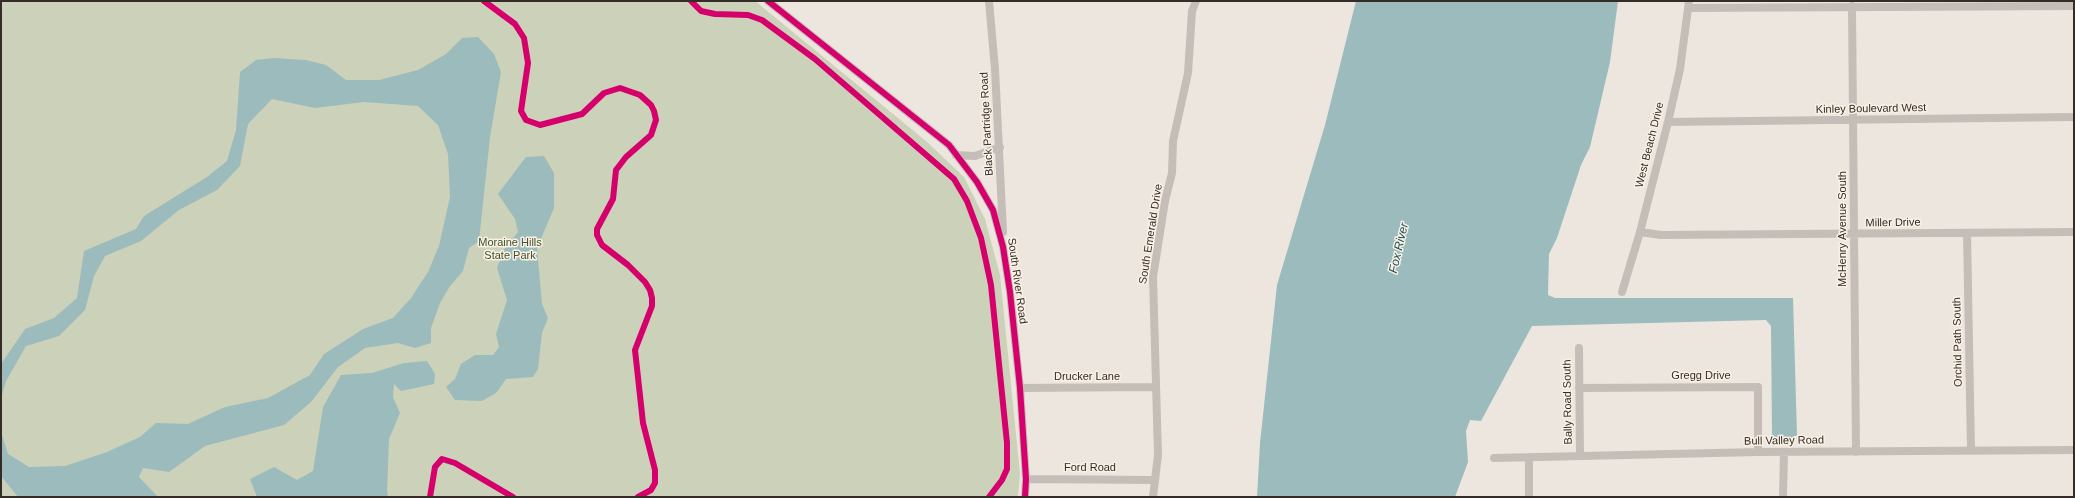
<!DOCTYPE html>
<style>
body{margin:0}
#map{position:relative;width:2075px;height:498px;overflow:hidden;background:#ece6df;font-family:Arial,sans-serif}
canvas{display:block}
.frame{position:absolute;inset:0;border:2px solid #352c27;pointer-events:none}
</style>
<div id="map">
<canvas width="2075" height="498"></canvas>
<div class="frame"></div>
</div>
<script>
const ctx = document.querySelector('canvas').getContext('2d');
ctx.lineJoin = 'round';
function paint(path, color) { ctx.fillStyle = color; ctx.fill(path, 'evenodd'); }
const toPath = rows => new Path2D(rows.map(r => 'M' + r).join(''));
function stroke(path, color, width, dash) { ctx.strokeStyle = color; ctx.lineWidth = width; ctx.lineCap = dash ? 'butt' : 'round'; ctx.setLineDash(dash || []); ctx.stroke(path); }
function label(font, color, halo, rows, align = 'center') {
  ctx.font = font + ' Arial,sans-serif'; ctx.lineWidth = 3; ctx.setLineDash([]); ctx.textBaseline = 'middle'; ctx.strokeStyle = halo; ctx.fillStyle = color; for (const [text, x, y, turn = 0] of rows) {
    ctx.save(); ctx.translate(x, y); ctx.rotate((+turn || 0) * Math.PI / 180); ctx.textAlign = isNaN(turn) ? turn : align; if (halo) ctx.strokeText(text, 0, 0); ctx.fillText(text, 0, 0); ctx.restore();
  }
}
paint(toPath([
 [1,1,755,1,926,141,964,177,985,219,1000,275,1020,474,1018,497,1,497]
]), '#ccd1b9');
paint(toPath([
 [1356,1,1618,1,1610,62,1590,147,1581,165,1557,238,1549,254,1548,295,1555,298,1793,298,1797,435,1788,440,1772,436,1771,326,1766,320,1532,326,1481,421,1470,420,1466,431,1468,462,1455,497,1257,497,1260,443,1277,285,1325,125],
 [478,37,494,54,501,72,490,137,479,241,469,248,463,271,450,286,440,303,431,328,431,343,415,348,398,343,365,348,338,367,311,402,284,425,205,446,169,472,143,468,139,477,158,497,18,497,1,476,1,432,8,454,29,467,65,466,107,452,140,437,156,423,188,424,225,407,268,398,310,375,324,354,363,329,393,318,411,298,428,272,439,246,450,197,448,154,438,125,418,106,364,102,315,108,272,99,248,124,240,166,217,190,179,210,141,241,105,256,94,276,85,310,59,336,26,346,6,381,1,398,1,364,25,329,54,318,77,298,84,251,136,229,144,216,207,177,227,161,236,130,240,72,256,60,274,58,306,60,326,65,346,80,379,80,418,70,446,54,462,38],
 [544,156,554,173,554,208,537,248,542,304,548,318,542,333,538,369,533,377,506,379,496,393,482,401,455,400,446,387,455,379,461,364,475,355,493,355,499,347,496,334,507,300,497,268,505,248,518,232,515,219,498,194,526,157],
 [427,361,435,374,434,384,401,391,394,384,393,397,400,413,389,439,387,491,388,497,257,497,250,479,274,467,297,480,313,471,323,407,341,375,372,373,404,363]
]), '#9cbbbd');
stroke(toPath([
 [768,1,949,145,977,182,993,210,1003,247,1010,292,1020,388,1026,479,1025,497],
 [989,1,995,69,1003,232],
 [1852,6,1856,452],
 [1689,8,2074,6],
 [1668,122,2074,117],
 [956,155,975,156,1000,147],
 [1640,232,1661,235,2074,232],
 [1967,233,1971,451],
 [1622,292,1640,232,1668,122,1680,69,1689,1],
 [1579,348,1580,456],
 [1020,388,1155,387],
 [1579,388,1758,387,1758,452],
 [1494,458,1758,452,2074,450],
 [1529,458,1529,497],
 [1026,479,1154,480],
 [1153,497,1158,455,1153,277,1165,201,1172,173,1173,141,1188,73,1192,11,1196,1],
 [1783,497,1784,452]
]), '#c5beb8', 8);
stroke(toPath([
 [484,1,515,24,524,38,528,63,521,111,526,120,540,125,582,114,604,93,620,88,640,95,651,105,654,111,656,120,651,135,626,157,616,170,613,199,597,229,597,235,602,245,628,265,645,282,650,290,652,298,652,306,635,350,643,423,655,470,655,483,651,490,638,497],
 [691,1,701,11,715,14,748,15,762,20,815,59,954,179,967,201,981,238,991,285,1007,443,1007,469,1002,480,989,497],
 [768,1,949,145,977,182,993,210,1003,247,1010,292,1020,388,1026,479,1025,497],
 [430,497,435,467,442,459,455,463,513,497]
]), '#d6006c', 6);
label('11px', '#352c27', '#f9f1e6', [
 ["Kinley Boulevard West",1871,109,-1],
 ["Black Partridge Road",987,124,-93],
 ["West Beach Drive",1650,145,-76],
 ["Miller Drive",1893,223,-1],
 ["McHenry Avenue South",1843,229,-90],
 ["South Emerald Drive",1151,234,-81],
 ["South River Road",1017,281,82],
 ["Orchid Path South",1958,342,-91],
 ["Gregg Drive",1701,376],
 ["Drucker Lane",1087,377],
 ["Bally Road South",1568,402,-91],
 ["Bull Valley Road",1784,441,-1],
 ["Ford Road",1090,468]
]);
label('11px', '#42532b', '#f9f1e6', [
 ["Moraine Hills",510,243],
 ["State Park",510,256]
]);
label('italic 12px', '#1d4f56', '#f9f1e6', [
 ["Fox River",1399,248,-77]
]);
</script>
